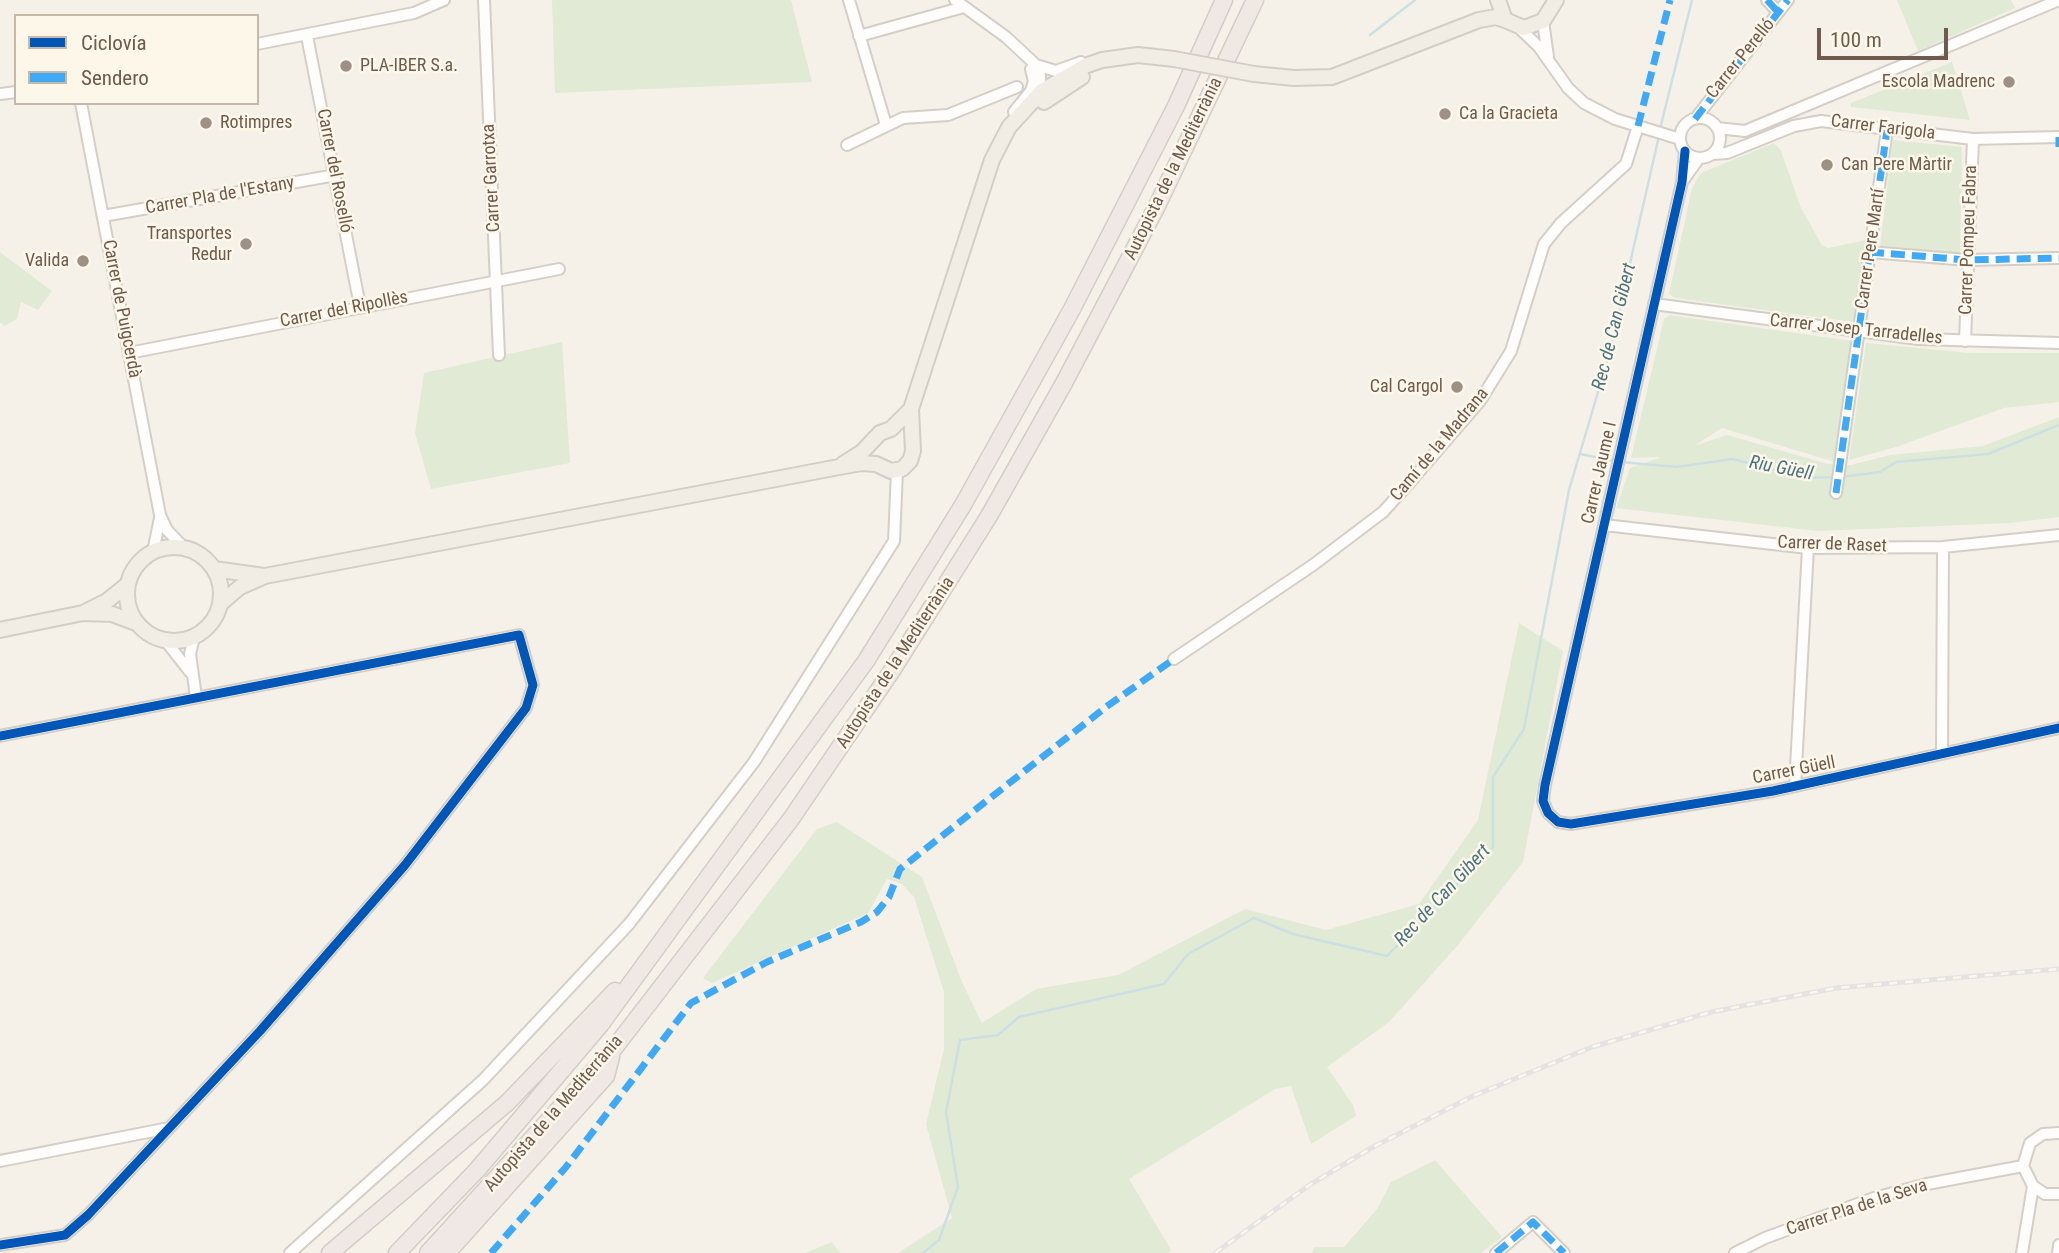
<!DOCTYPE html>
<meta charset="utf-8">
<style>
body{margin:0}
#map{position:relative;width:2059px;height:1253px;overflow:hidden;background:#f5f1e9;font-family:"Roboto Condensed",sans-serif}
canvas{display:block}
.legend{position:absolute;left:14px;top:14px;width:245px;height:91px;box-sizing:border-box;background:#fdf7ea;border:2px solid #c4b9ab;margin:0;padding:9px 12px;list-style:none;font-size:21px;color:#6f5b4d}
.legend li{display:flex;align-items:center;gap:14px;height:35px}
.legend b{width:35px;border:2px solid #c4b9ab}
.scale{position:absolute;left:1817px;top:28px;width:131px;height:32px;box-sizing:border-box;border:4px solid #6f5b4d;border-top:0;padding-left:9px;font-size:21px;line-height:24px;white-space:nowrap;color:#6f5b4d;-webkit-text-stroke:5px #fdf7ea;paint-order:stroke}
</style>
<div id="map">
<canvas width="2059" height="1253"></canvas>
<ul class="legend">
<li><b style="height:9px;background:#0057b8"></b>Ciclovía</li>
<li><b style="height:9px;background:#3fa9f5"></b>Sendero</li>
</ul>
<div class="scale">100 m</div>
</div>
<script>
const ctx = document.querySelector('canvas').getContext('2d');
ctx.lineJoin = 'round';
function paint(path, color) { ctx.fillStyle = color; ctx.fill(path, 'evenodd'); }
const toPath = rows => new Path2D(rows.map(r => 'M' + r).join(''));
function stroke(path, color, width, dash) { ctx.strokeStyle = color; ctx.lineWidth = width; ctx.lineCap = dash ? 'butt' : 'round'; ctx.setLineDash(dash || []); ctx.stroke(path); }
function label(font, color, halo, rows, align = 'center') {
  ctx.font = font + ' "Roboto Condensed",sans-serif'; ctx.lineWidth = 5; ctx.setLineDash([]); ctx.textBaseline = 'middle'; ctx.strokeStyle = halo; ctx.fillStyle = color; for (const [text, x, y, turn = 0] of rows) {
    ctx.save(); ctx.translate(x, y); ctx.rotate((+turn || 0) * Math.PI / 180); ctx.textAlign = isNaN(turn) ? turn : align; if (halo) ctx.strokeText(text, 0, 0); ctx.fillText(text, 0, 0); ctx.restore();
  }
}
paint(toPath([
 [552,0,791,0,812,82,555,93],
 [1897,0,2011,0,2015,8,1918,51],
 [1952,62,1970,120,1851,107,1851,103],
 [1893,140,1962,147,1960,253,1880,246],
 [1774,143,1781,151,1801,208,1822,245,1828,248,1866,240,1853,322,1675,298,1669,294,1692,188,1701,173],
 [0,252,52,291,38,310,21,302,17,319,4,326,0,322],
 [1669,315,1852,341,1835,462,1722,428,1694,446,1727,435,1828,464,1851,465,1890,455,1983,446,2059,417,2059,517,2010,523,1818,531,1616,508,1630,468,1661,457,1631,458,1664,319],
 [562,342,570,463,431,489,415,433,424,373],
 [1866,343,1970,353,2059,353,2059,402,2004,408,1896,447,1849,460],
 [1519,623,1563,651,1523,862,1458,945,1389,1022,1327,1067,1353,1105,1356,1116,1311,1144,1291,1086,1275,1089,1129,1179,1171,1250,1168,1253,898,1253,952,1218,926,1124,944,1049,944,992,914,897,902,884,887,879,868,913,712,983,703,978,817,829,837,822,922,877,962,982,982,1023,1036,989,1118,975,1245,909,1326,930,1419,904,1478,820],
 [1435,1160,1502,1237,1481,1253,1312,1253,1314,1247,1344,1247,1377,1209,1391,1182],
 [832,1242,840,1253,805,1253]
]), '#e1ead5');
stroke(toPath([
 [1370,35,1415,0],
 [1660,129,1692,0],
 [1580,454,1615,461],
 [1621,462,1677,467,1732,459,1809,478,1835,477],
 [1842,477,1880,472,1896,462,1988,454,2059,425],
 [923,1253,939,1240,958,1187,946,1112,960,1040,998,1035,1019,1017,1164,984,1188,954,1254,918,1293,934,1387,956,1493,847,1493,777,1524,729,1569,490,1609,355,1659,136]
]), '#cce0e3', 2.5);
const minor = toPath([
 [484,0,499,355],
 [849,0,886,125],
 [955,0,1006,37,1036,65,1040,75,1040,96],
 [1767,0,1778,12],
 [1543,21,1548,57],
 [1519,28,1539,47,1568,88,1584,103,1615,119,1680,139],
 [307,36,360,306],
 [859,36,964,7],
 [257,44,414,13,444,0],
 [1036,65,1056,71,1081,62],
 [0,94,16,92],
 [81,103,160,515,167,530,184,548],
 [1014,112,1031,91,1034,81,1031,69],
 '1680 138a20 20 0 1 1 40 0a20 20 0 1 1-40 0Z',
 [1695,119,1788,0],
 [1717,128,1745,131,2059,0],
 [847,145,903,118,948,115,1017,87],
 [1685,151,1682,182,1545,785,1543,801,1548,813,1558,822,1571,824,1773,791,2059,728],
 [1713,154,1727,153,1794,126,1821,121,1973,139,2059,137],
 [1682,182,1699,158],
 [103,216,336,175],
 [1870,252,1967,260,2059,258],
 [1654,304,1918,339,2059,343],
 [1965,341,1973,139],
 [129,353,559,269],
 [1836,493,1887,130],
 [1604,525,1808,548,1943,547,2059,535],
 [153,552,160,518],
 [194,637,190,654,196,697],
 [165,640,190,672],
 [1174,659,1313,565,1383,512,1411,481,1480,401,1511,351,1544,244,1561,223,1626,164,1638,126],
 [0,736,519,635,533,685,526,708,405,865,260,1031,88,1215,65,1235,0,1245],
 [1942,753,1943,547],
 [1795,786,1808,548],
 [2059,1133,2043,1134,2030,1143,2023,1166,2033,1186,2045,1194,2059,1194],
 [0,1161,169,1128],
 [290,1253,483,1080,629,924,754,762,894,541,897,471],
 [1496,1253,1533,1222,1564,1253],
 [1735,1253,1765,1238,1874,1198,1927,1184,2023,1166],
 [2022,1253,2033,1186],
 [2058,1253,2059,1245]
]);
const major = toPath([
 [1498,0,1505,20,1524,28,1543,21,1556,0],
 [1254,74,1294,78,1332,77,1479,20,1496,17,1505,20],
 [1044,102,1082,77],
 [843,464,862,452,880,433,891,429,911,409],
 '127 594a47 47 0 1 1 94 0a47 47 0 1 1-94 0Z',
 [214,569,264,576],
 [220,604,240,587,265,576,839,467,862,463,876,464,891,471,902,469,910,461,913,451,911,409,992,160,1009,127,1042,91,1085,66,1102,60,1138,55,1174,59],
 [85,612,107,601,128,584],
 [0,630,83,613,112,614,136,623]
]);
const highway = toPath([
 [330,1253,507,1103,615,991],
 [397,1253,477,1170,601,1024,866,661,963,505,1072,309,1176,106,1224,0],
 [428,1253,612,1051,791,819,893,669,989,516,1064,383,1157,206,1255,0],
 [447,1253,606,1076,611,1057]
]);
stroke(minor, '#d4cec7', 14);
stroke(major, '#d3cdc6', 18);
stroke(highway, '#d3cdc6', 19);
stroke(minor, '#fefdfc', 10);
stroke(major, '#f1ede5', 14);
stroke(highway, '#efe8e5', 16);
const rail = toPath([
 [1215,1253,1311,1184,1373,1147,1473,1096,1592,1047,1711,1012,1836,988,2059,969]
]);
stroke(rail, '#e4e2e3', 5);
stroke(rail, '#fdf7ea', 2.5, [8]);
const majorBridge = toPath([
 [1174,59,1254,74]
]);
stroke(majorBridge, '#d3cdc6', 18, []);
stroke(majorBridge, '#f1ede5', 14);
stroke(toPath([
 [1767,0,1778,12],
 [1695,119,1788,0],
 [1638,126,1670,0],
 [2059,137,2059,147],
 [1870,252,1967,260,2059,258],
 [1836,493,1887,130],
 [491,1253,566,1167,691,1003,767,962,861,922,877,912,889,897,900,869,1106,707,1174,659],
 [1496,1253,1533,1222,1564,1253]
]), '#3fa9f5', 7, [14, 7]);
stroke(toPath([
 [1685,151,1682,182,1545,785,1543,801,1548,813,1558,822,1571,824,1773,791,2059,728],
 [0,736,519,635,533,685,526,708,405,865,260,1031,88,1215,65,1235,0,1245]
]), '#0057b8', 9);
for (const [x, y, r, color] of [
 [346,66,7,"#9e9084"],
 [2009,82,7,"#9e9084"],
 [1445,114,7,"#9e9084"],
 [206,123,7,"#9e9084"],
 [1827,165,7,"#9e9084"],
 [246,244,7,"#9e9084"],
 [83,261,7,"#9e9084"],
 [1457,387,7,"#9e9084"]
]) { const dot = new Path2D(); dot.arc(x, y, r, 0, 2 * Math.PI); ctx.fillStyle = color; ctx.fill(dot); stroke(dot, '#fdf7ea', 2.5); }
label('18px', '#6f5b4d', '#fdf7ea', [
 ["Carrer Perelló",1741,59,-51],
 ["Carrer Farigola",1883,128,7],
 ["Autopista de la Mediterrània",1174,169,-64],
 ["Carrer del Roselló",334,171,79],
 ["Carrer Garrotxa",492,178,-93],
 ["Carrer Pla de l'Estany",220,196,-10],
 ["Carrer Pompeu Fabra",1969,240,-88],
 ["Carrer Pere Martí",1871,249,-82],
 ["Carrer de Puigcerdà",121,309,79],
 ["Carrer del Ripollès",344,310,-11],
 ["Carrer Josep Tarradelles",1856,330,6],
 ["Camí de la Madrana",1440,445,-50],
 ["Carrer Jaume I",1600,473,-77],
 ["Carrer de Raset",1832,545,2],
 ["Autopista de la Mediterrània",896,663,-57],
 ["Carrer Güell",1794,771,-11],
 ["Autopista de la Mediterrània",554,1114,-49],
 ["Carrer Pla de la Seva",1857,1208,-18]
]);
label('18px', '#6f5b4d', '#fdf7ea', [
 ["PLA-IBER S.a.",360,66],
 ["Escola Madrenc",1995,82,"right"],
 ["Ca la Gracieta",1459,114],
 ["Rotimpres",220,123],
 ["Can Pere Màrtir",1841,165],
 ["Transportes",232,234,"right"],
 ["Redur",232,255,"right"],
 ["Valida",69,261,"right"],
 ["Cal Cargol",1443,387,"right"]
], 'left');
label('italic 19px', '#497480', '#fdf7ea', [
 ["Rec de Can Gibert",1615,327,-76],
 ["Riu Güell",1781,469,11],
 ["Rec de Can Gibert",1443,896,-47]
]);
</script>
